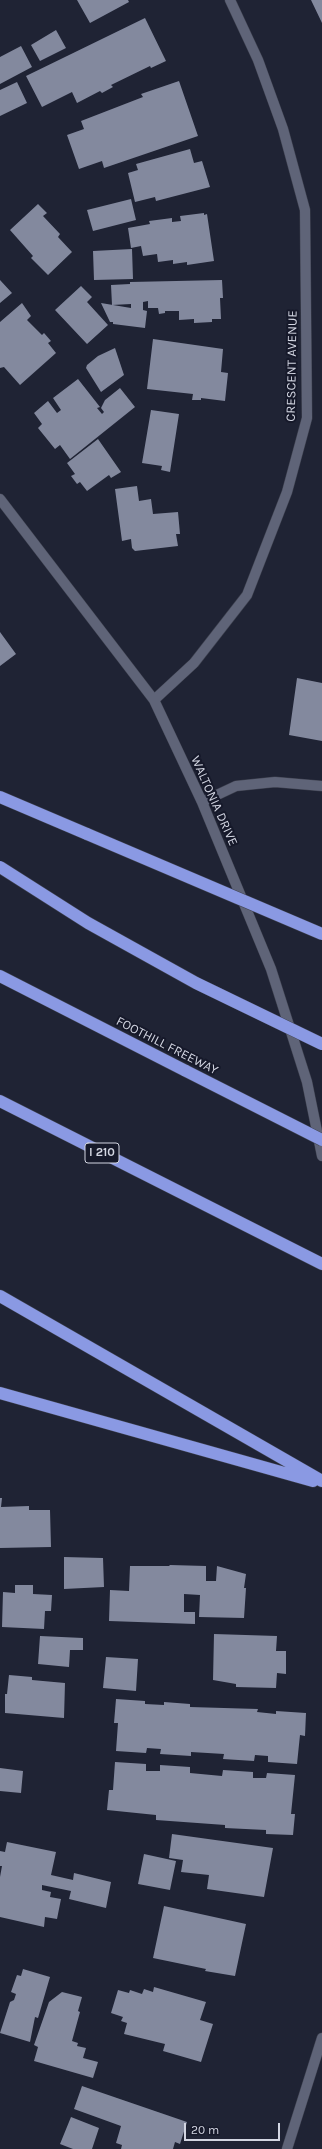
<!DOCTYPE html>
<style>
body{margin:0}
#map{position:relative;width:322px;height:2149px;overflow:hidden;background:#1f2334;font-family:Karla,sans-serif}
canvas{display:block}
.scale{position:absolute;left:184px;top:2123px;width:96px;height:18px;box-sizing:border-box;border:2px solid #d3d6e2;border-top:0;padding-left:5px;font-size:12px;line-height:14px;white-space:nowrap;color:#d3d6e2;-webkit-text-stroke:3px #16192a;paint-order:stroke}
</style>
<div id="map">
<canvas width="322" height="2149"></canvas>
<div class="scale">20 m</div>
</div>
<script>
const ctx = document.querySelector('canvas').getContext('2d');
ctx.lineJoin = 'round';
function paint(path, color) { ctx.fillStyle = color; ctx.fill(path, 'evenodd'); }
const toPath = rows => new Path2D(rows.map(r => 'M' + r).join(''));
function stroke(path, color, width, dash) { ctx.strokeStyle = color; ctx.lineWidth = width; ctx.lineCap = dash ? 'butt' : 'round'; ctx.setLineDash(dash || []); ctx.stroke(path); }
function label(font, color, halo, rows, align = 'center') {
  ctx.font = font + ' Karla,sans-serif'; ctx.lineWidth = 4; ctx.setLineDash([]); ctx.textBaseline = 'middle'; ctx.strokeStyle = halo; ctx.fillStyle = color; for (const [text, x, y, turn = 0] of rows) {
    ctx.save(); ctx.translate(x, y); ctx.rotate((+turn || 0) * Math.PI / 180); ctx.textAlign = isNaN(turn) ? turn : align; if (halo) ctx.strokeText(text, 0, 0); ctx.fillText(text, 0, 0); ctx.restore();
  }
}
paint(toPath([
 [77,0,128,0,129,2,90,23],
 [311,0,322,0,322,23],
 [145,18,166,61,151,68,150,66,111,85,113,87,102,93,100,91,77,103,72,92,42,107,26,76],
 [56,30,66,48,40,61,31,45],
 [21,46,32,67,0,84,0,57],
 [179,81,198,136,104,168,102,161,79,169,67,135,84,129,81,121,143,97,141,94],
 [17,82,27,103,0,116,0,90],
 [190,149,194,163,202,161,210,187,156,201,155,197,135,202,128,173,138,170,136,164],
 [131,199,136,220,93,231,87,210],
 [38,204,47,213,43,216,60,234,58,237,72,252,48,275,31,258,33,256,10,230],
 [204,213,204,215,207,214,214,261,187,265,187,262,173,264,173,260,158,262,157,254,143,256,141,246,131,248,128,228,150,224,149,221,172,218,172,222,181,221,180,216],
 [132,249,133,279,94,280,93,251],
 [0,280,12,293,0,303],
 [222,280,223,298,220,298,221,319,212,319,212,322,194,323,194,319,179,320,179,311,165,311,165,313,159,314,158,308,148,308,148,301,143,302,143,310,147,311,145,328,113,324,113,322,110,322,101,303,131,308,131,304,112,305,111,285,130,284,130,282],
 [81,286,92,297,87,302,108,325,87,344,55,310],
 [22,303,31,316,27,320,42,335,44,333,51,341,48,343,56,353,20,385,4,367,0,368,0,322],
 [153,339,223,349,221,372,228,373,225,401,201,398,201,400,192,400,193,394,147,389],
 [115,348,124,375,101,392,86,368,87,365,98,356],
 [78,379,100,407,97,408,102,414,104,412,101,408,105,400,120,388,135,407,70,459,60,445,55,449,38,428,42,424,34,413,48,401,57,413,61,410,53,398],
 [151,410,179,414,170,472,161,470,162,466,142,463],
 [98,439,121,472,111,478,109,475,87,491,80,482,77,484,71,476,75,474,67,463],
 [137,486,139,501,151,499,153,514,178,512,180,534,176,534,178,546,135,551,132,548,131,539,122,541,115,489],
 [0,632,16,654,0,666],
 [297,678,322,683,322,741,289,735],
 [0,1498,2,1498,1,1507,29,1506,29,1510,50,1510,51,1547,0,1548],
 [64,1557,103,1558,104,1587,64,1589],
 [170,1565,206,1566,206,1581,216,1581,217,1566,246,1574,244,1588,246,1588,244,1618,199,1617,200,1595,184,1594,184,1612,195,1612,195,1624,109,1621,110,1590,129,1591,130,1566,169,1566],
 [15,1585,33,1585,33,1594,52,1595,51,1611,45,1611,44,1629,2,1627,3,1592,15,1593],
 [214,1634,277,1636,276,1651,286,1651,286,1674,277,1673,276,1688,236,1687,236,1684,213,1680],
 [40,1636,83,1638,83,1650,70,1650,69,1667,38,1664],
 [106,1657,138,1659,136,1691,103,1688],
 [9,1675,32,1677,32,1680,65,1683,64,1718,5,1713,5,1694,7,1694],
 [116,1699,145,1701,145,1704,164,1705,164,1702,190,1704,190,1707,258,1709,257,1712,276,1714,276,1711,306,1713,305,1736,300,1735,297,1764,268,1762,268,1756,255,1755,254,1761,223,1759,224,1754,191,1752,191,1756,160,1754,161,1749,147,1748,146,1753,116,1751,118,1723,114,1723],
 [115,1762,146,1764,146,1771,160,1771,160,1765,190,1767,190,1773,222,1776,223,1770,253,1772,253,1778,266,1778,267,1773,295,1775,291,1814,295,1814,293,1835,266,1834,266,1830,225,1828,225,1825,156,1820,156,1815,107,1810,109,1790,113,1790],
 [0,1768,23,1771,21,1793,0,1791],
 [172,1834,273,1848,264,1897,207,1889,209,1875,181,1872,183,1860,169,1858],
 [7,1842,56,1852,51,1875,73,1880,74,1873,111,1882,106,1908,69,1899,71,1891,42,1885,42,1890,51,1892,50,1897,61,1899,57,1919,45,1917,44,1927,0,1917,0,1877,2,1866,0,1866,0,1851,5,1852],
 [144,1854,176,1861,170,1890,138,1884],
 [164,1906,246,1924,235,1976,205,1971,206,1969,153,1958],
 [23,1969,50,1977,38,2018,35,2017,30,2042,0,2033,10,2002,14,2000,16,1994,11,1992,17,1975,21,1976],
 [154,1987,206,2002,200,2020,213,2024,201,2062,163,2051,165,2044,124,2034,127,2023,121,2021,123,2017,111,2013,118,1990,129,1993,130,1990,142,1994,144,1989,153,1992],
 [62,1992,82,1997,78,2011,80,2012,72,2041,78,2043,77,2046,86,2048,83,2058,98,2062,93,2078,34,2061,38,2047,34,2045,49,2002],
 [82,2086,187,2122,180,2144,175,2142,173,2149,121,2149,122,2145,116,2143,121,2126,74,2109],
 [71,2117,99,2128,92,2149,73,2149,60,2144]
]), '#83899e');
const minor = toPath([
 [0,499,154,700,202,802,271,969,307,1082,322,1156],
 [154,700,194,663,247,595,287,492,307,418,305,210,283,129,258,60,230,0],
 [202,802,236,786,275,782,322,786],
 [287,2149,322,2038]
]);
const highway = toPath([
 [0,797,87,834],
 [0,976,186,1071],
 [0,1101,322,1264],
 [0,1296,322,1481],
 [0,1393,313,1481]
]);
stroke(minor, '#3e414f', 11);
stroke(highway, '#3e414f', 13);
stroke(minor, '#5f6478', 10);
stroke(highway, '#8a99e3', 12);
const highwayBridge = toPath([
 [87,834,322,934],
 [0,867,88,923,196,983,322,1044],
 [186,1071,322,1140]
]);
stroke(highwayBridge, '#3e414f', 13, []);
stroke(highwayBridge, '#8a99e3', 12);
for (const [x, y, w] of [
 [102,1153,34]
]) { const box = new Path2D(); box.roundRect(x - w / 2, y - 10, w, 20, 3); ctx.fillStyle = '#16192a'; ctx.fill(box); stroke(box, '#d3d6e2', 1); }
label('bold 12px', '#d3d6e2', null, [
 ["I 210",102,1153]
]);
label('13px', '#d3d6e2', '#16192a', [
 ["CRESCENT AVENUE",292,366,-89],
 ["WALTONIA DRIVE",214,801,66],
 ["FOOTHILL FREEWAY",167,1046,27]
]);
</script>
